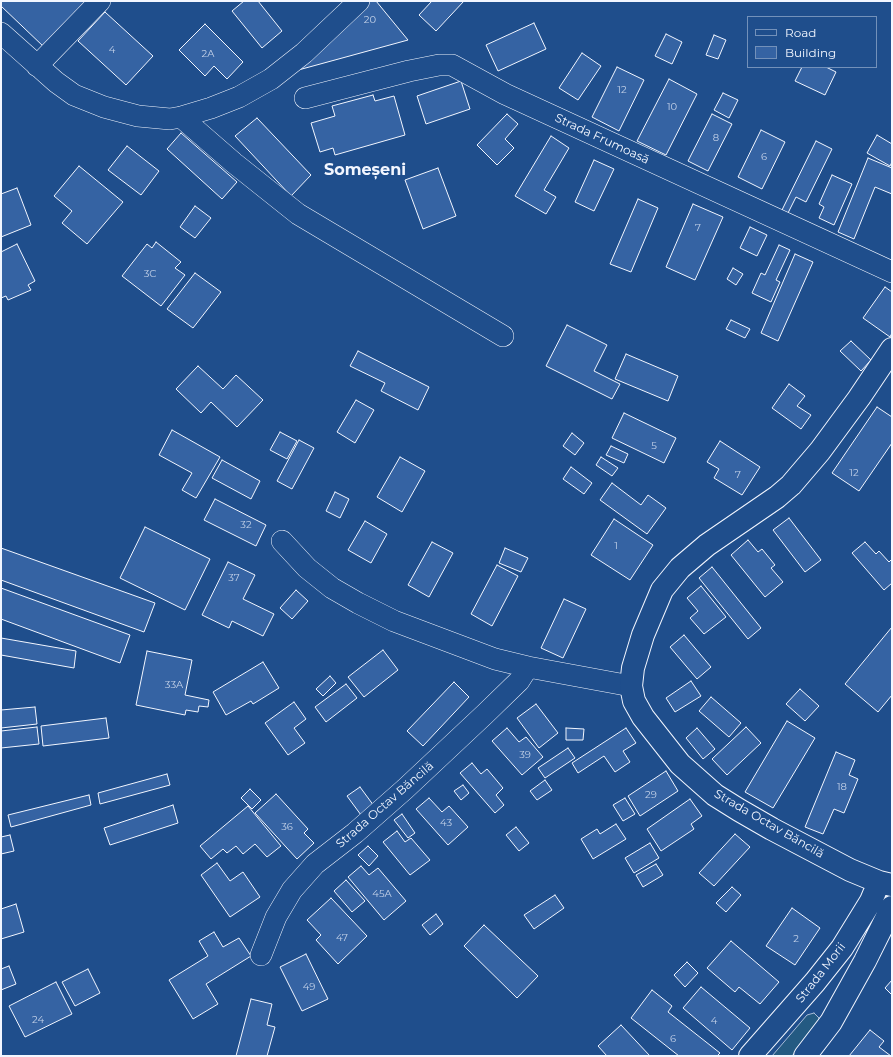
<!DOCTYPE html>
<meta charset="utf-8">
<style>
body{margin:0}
#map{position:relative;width:893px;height:1057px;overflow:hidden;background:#1f4e8c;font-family:Montserrat,sans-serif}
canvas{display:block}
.frame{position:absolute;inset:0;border:2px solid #f2f6ff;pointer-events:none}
.legend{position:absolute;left:747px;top:16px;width:130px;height:52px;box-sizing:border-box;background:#1f4e8c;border:1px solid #7391ba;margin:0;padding:5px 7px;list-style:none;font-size:12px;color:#f2f6ff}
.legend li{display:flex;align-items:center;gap:8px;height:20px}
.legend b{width:20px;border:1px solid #7391ba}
</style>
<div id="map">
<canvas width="893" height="1057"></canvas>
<div class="frame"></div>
<ul class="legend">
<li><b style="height:5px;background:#1f4e8c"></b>Road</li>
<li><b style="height:11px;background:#3563a3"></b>Building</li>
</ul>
</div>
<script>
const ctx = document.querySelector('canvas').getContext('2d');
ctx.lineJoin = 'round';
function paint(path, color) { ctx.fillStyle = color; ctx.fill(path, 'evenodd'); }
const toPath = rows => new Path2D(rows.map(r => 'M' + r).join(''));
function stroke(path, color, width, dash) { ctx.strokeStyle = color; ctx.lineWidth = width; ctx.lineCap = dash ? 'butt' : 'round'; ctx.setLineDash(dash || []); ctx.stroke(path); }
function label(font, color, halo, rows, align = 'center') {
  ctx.font = font + ' Montserrat,sans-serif'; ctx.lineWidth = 3; ctx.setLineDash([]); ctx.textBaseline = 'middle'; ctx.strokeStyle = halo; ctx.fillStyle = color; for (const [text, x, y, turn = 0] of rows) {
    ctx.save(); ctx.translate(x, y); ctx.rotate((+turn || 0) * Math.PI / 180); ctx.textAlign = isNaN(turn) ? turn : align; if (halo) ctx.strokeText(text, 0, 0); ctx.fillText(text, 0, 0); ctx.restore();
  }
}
const green = toPath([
 [814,1013,819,1018,819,1023,792,1056,772,1056,807,1015,814,1013]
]);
paint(green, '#245a82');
stroke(green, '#a8bbd7', 1);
const building = toPath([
 [1,1,87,1,44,47,1,6,1,1],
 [244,1,258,1,282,31,262,48,232,11,244,1],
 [370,1,376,1,408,40,291,72,370,1],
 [432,1,464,1,436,31,419,15,432,1],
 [105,12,153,56,126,85,78,41,105,12],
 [534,23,546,49,498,71,486,45,534,23],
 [205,24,243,62,227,79,214,66,205,76,179,50,205,24],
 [666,34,682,42,672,64,655,56,666,34],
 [714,35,726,40,718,59,706,55,714,35],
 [582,53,601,66,578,100,559,88,582,53],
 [617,67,644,80,619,131,592,117,617,67],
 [802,67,826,67,836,72,825,95,795,81,802,67],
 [669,79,697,94,666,155,637,141,669,79],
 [461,81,470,109,426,124,417,96,461,81],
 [723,93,738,100,729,118,714,110,723,93],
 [373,95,375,101,394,96,405,135,335,155,333,148,320,152,311,123,335,116,332,106,373,95],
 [507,114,518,124,505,139,514,148,497,165,477,145,507,114],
 [712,114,732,124,708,171,688,161,712,114],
 [257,118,311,175,291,196,235,136,257,118],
 [761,130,785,142,762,189,738,177,761,130],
 [181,133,237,182,222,199,167,149,181,133],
 [877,135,892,144,892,162,890,166,867,153,877,135],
 [551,136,569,148,544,190,556,197,546,214,515,196,551,136],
 [816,141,832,149,806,202,796,197,787,215,781,212,816,141],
 [127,146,159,171,141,195,108,170,127,146],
 [868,158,892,168,892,194,875,187,854,239,838,232,868,158],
 [594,160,614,169,594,211,575,202,594,160],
 [79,166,123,202,87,244,62,223,72,211,54,196,79,166],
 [438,168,456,216,423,229,405,180,438,168],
 [832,175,852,184,834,225,819,218,824,207,819,204,832,175],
 [17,188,31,225,1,237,1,194,17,188],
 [638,199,658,208,631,272,610,264,638,199],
 [693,204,723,217,695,280,666,267,693,204],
 [195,206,211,218,195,238,180,227,195,206],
 [750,227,767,235,757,256,740,248,750,227],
 [156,242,181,262,175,268,185,275,161,306,122,276,147,244,152,248,156,242],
 [17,244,35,281,28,285,31,290,8,300,6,296,1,298,1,252,17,244],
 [779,245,790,250,776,280,780,282,771,302,752,293,761,273,765,275,779,245],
 [795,254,813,262,778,341,761,333,795,254],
 [733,268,743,274,736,285,727,279,733,268],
 [195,273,221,292,193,328,167,309,195,273],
 [885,287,892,292,892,333,890,337,863,318,885,287],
 [731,320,750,329,745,338,726,329,731,320],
 [567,325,607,345,594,371,620,384,612,399,546,366,567,325],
 [851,341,871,360,861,371,840,351,851,341],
 [358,351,429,387,418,410,381,391,385,383,350,366,358,351],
 [626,354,678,376,668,401,615,379,626,354],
 [198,366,223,389,236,375,263,400,237,427,211,402,201,413,176,389,198,366],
 [789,384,805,396,797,406,811,415,801,429,772,408,789,384],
 [356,400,374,410,355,443,337,432,356,400],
 [877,407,892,417,892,443,859,491,832,473,877,407],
 [624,413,676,438,664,463,612,438,624,413],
 [172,430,220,457,196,498,182,490,192,473,159,455,172,430],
 [280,432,297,441,287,459,270,450,280,432],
 [572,433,584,443,575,455,563,446,572,433],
 [299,440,314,448,292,489,277,481,299,440],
 [720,441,760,467,742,495,714,478,719,469,707,462,720,441],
 [611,446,628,454,624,463,606,455,611,446],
 [400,457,425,471,402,512,377,497,400,457],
 [601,457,618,468,612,476,596,465,601,457],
 [222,460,260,481,251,499,212,478,222,460],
 [571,467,592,483,584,494,563,479,571,467],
 [612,483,641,505,648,495,666,508,647,534,600,500,612,483],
 [335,492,349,499,340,518,326,511,335,492],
 [215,499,266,525,256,546,204,520,215,499],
 [789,518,821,560,805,572,773,530,789,518],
 [614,519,653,545,630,580,591,555,614,519],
 [365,521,387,534,371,563,348,550,365,521],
 [145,527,210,559,185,610,120,578,145,527],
 [748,540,758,552,762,549,775,565,771,568,783,582,765,597,731,555,748,540],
 [432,542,453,553,429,597,408,585,432,542],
 [865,542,876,554,879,551,889,562,892,559,892,583,884,590,852,553,865,542],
 [1,548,155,603,144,632,1,580,1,548],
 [505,548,528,558,521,572,499,563,505,548],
 [228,562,255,575,243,599,274,614,263,636,232,621,229,628,202,615,228,562],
 [497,565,518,576,492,626,471,614,497,565],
 [712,567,761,628,748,639,699,578,712,567],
 [701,586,726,617,704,634,690,618,698,611,687,598,701,586],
 [1,588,130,635,120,663,1,619,1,588],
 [296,590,308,601,292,619,280,608,296,590],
 [564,599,586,609,563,658,541,648,564,599],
 [892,627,892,695,878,712,845,684,892,627],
 [684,635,711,667,697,679,670,647,684,635],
 [1,638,76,651,74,668,1,655,1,638],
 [383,650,398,670,364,697,348,677,383,650],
 [147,651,192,660,185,695,209,700,208,707,199,706,198,712,186,710,185,715,136,705,147,651],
 [263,662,279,688,253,704,251,701,226,715,213,692,263,662],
 [330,676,336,683,323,696,316,689,330,676],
 [691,681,701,696,675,712,666,698,691,681],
 [454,682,469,697,423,746,407,731,454,682],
 [346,684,357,698,326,722,315,707,346,684],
 [800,689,819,706,805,721,786,704,800,689],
 [711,697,741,723,729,737,699,711,711,697],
 [294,702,306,719,294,728,305,743,288,755,265,723,294,702],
 [536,704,558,733,539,748,517,718,536,704],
 [35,707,37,724,1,728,1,710,35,707],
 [106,718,109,738,43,746,41,726,106,718],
 [787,721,815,738,773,808,745,792,787,721],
 [37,727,39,744,1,748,1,731,37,727],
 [746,727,761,743,727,775,712,759,746,727],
 [507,728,519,742,526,737,543,757,522,775,492,741,507,728],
 [566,728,584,729,583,740,566,740,566,728],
 [626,728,636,743,623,751,630,762,615,772,604,756,578,773,572,763,626,728],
 [697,728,715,749,703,759,686,738,697,728],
 [568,748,575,758,545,778,538,768,568,748],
 [836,752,855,760,849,775,858,779,844,813,834,809,823,834,805,827,836,752],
 [472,763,481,774,487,769,503,788,496,795,504,805,495,813,460,773,472,763],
 [666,771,678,791,640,816,628,796,666,771],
 [167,774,170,785,100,804,98,793,167,774],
 [545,780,552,790,537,800,530,791,545,780],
 [463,785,469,793,461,800,454,791,463,785],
 [360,787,374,806,361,815,347,796,360,787],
 [250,789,261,800,252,809,241,798,250,789],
 [276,794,308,829,304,833,314,843,297,859,255,813,276,794],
 [89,795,91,805,11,827,8,815,89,795],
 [429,798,442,812,449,806,468,827,448,845,416,809,429,798],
 [625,798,635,814,623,821,613,805,625,798],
 [690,799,702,816,691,824,694,829,661,851,647,829,690,799],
 [173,805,178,823,110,845,104,828,173,805],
 [248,806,281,846,267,857,255,844,243,854,236,846,227,853,223,849,211,859,200,846,248,806],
 [402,814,415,833,408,838,394,820,402,814],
 [616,824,626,839,593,859,581,839,597,829,600,834,616,824],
 [516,827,529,843,519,851,506,835,516,827],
 [397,831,405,842,411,838,430,860,410,875,383,842,397,831],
 [735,834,750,847,714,886,699,873,735,834],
 [10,835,14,851,1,854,1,837,10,835],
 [650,843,659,858,634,873,625,858,650,843],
 [368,846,378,856,369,866,358,855,368,846],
 [217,863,230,881,243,872,260,897,230,917,201,875,217,863],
 [656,864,663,875,643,887,636,875,656,864],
 [361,866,369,875,378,868,406,901,384,920,348,877,361,866],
 [346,880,365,901,352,912,334,891,346,880],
 [732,887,741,895,726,912,716,903,732,887],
 [555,895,564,908,534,929,524,915,555,895],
 [331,898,367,936,338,964,316,940,321,935,307,920,331,898],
 [16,904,24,932,1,939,1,909,16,904],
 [792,908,820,928,795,965,766,946,792,908],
 [436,914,443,924,430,935,422,925,436,914],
 [484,925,538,976,517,998,464,946,484,925],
 [214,932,223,947,239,938,251,956,206,984,218,1004,193,1019,169,980,208,956,199,941,214,932],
 [731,941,779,982,760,1004,739,987,735,992,707,968,731,941],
 [306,954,328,999,302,1011,280,967,306,954],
 [687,962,698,973,685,987,674,975,687,962],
 [9,966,16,984,1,990,1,969,9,966],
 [88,969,100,993,75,1006,62,982,88,969],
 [892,980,892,995,885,988,892,980],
 [56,982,72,1014,25,1037,9,1006,56,982],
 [701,987,750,1028,732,1050,683,1008,701,987],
 [652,990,672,1006,668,1012,720,1053,717,1056,679,1056,631,1018,652,990],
 [251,999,272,1004,267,1025,275,1027,267,1056,236,1056,251,999],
 [621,1025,650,1056,607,1056,598,1046,621,1025],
 [870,1030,884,1041,879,1047,891,1056,849,1056,870,1030]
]);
paint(building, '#3563a3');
stroke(building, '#f2f6ff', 1);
const street = toPath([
 [1,33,56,82,74,95,104,107,138,116,170,119,181,117,211,108,239,97,271,79,304,53,359,1],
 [37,66,100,1],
 [305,98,409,71,439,65,452,65,505,94,892,272],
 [181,117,234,163,298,214,503,336],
 [282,541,307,568,332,588,358,603,394,621,495,659,528,667,631,686],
 [261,955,276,917,292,890,315,864,355,833,405,789,485,714,519,681,528,667]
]);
const secondary = toPath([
 [892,349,859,398,820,451,791,485,777,497,707,545,680,568,662,590,643,635,633,668,631,686,634,701,643,717,680,764,715,795,739,810,772,829,850,870,879,882,892,885],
 [750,1056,815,982,842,948,871,901,879,882],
 [805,1056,831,1022,865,961,892,907]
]);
stroke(street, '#f2f6ff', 22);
stroke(secondary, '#f2f6ff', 24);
stroke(street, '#1f4e8c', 21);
stroke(secondary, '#1f4e8c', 22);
label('10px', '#c3d1e8', null, [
 ["20",370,20],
 ["4",112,50],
 ["2A",208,54],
 ["12",622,90],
 ["10",672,107],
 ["8",716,138],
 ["6",764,157],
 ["7",698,228],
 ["3C",150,274],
 ["5",654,446],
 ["12",854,473],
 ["7",738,475],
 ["32",246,525],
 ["1",616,546],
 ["37",234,578],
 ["33A",174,685],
 ["39",525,755],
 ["18",842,787],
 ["29",651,795],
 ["43",446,823],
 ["36",287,827],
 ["45A",382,894],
 ["47",342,938],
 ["2",796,939],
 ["49",309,987],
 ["24",38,1020],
 ["4",714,1021],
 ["6",673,1039]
]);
label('12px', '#f2f6ff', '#1f4e8c', [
 ["Strada Frumoasă",602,139,25],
 ["Strada Octav Băncilă",385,805,-41],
 ["Strada Octav Băncilă",769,824,30],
 ["Strada Morii",821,973,-52]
]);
label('bold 16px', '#f2f6ff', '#1f4e8c', [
 ["Someșeni",365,170]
]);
</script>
